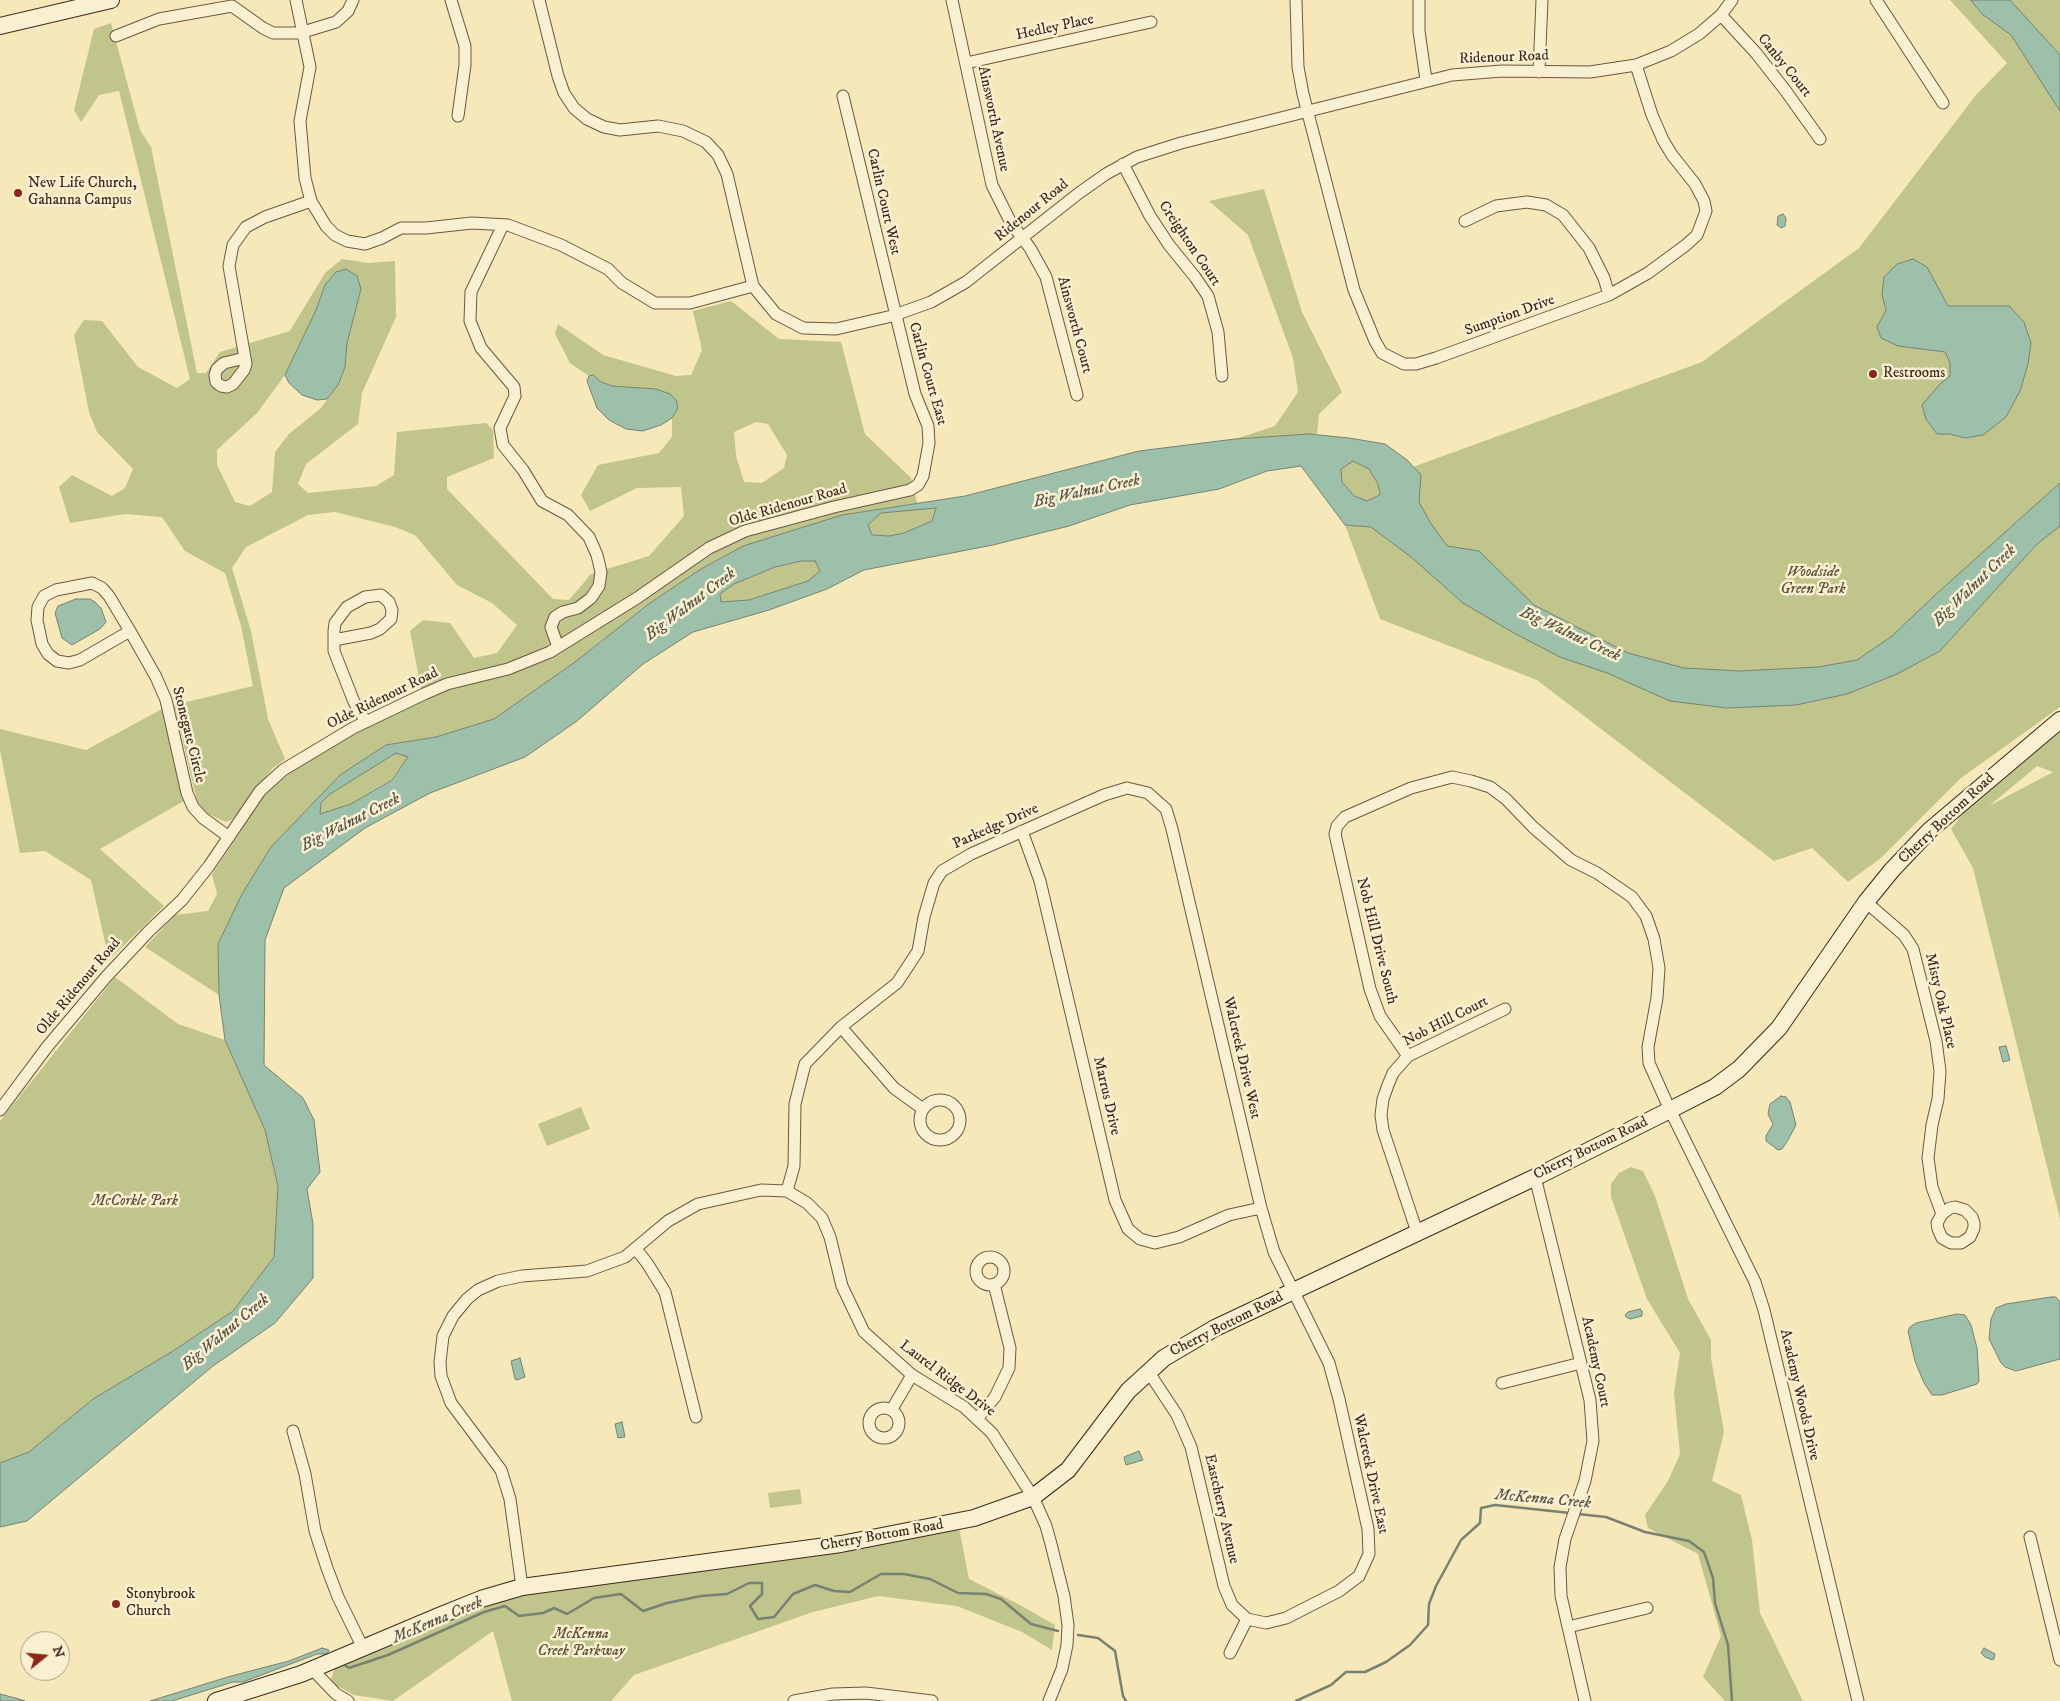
<!DOCTYPE html>
<style>
body{margin:0}
#map{position:relative;width:2060px;height:1701px;overflow:hidden;background:#f6e8b8;font-family:"IM FELL DW Pica",serif}
canvas{display:block}
.north{position:absolute;left:20px;top:1631px;width:50px;height:50px;box-sizing:border-box;background:#f9f0d1;border:1px solid #af9f89;border-radius:50%;rotate:73deg;font-size:14px;font-weight:700;line-height:20px;text-align:center;color:#40261c}
.north::after{content:'';display:block;margin:auto;width:18px;height:22px;background:#8f2418;clip-path:polygon(50% 0,100% 100%,50% 72%,0 100%)}
</style>
<div id="map">
<canvas width="2060" height="1701"></canvas>
<div class="north">N</div>
</div>
<script>
const ctx = document.querySelector('canvas').getContext('2d');
ctx.lineJoin = 'round';
function paint(path, color) { ctx.fillStyle = color; ctx.fill(path, 'evenodd'); }
const toPath = rows => new Path2D(rows.map(r => 'M' + r).join(''));
function stroke(path, color, width, dash) { ctx.strokeStyle = color; ctx.lineWidth = width; ctx.lineCap = dash ? 'butt' : 'round'; ctx.setLineDash(dash || []); ctx.stroke(path); }
function label(font, color, halo, rows, align = 'center') {
  ctx.font = font + ' "IM FELL DW Pica",serif'; ctx.lineWidth = 5; ctx.setLineDash([]); ctx.textBaseline = 'middle'; ctx.strokeStyle = halo; ctx.fillStyle = color; for (const [text, x, y, turn = 0] of rows) {
    ctx.save(); ctx.translate(x, y); ctx.rotate((+turn || 0) * Math.PI / 180); ctx.textAlign = isNaN(turn) ? turn : align; if (halo) ctx.strokeText(text, 0, 0); ctx.fillText(text, 0, 0); ctx.restore();
  }
}
paint(toPath([
 [1950,0,2060,0,2060,707,1961,778,1881,858,1848,882,1812,848,1774,861,1537,680,1380,619,1345,525,1371,527,1388,476,1702,362,1859,248,1976,95,2007,63],
 [111,23,140,130,151,147,197,373,206,373,220,352,290,331,325,273,342,259,368,263,395,261,396,317,362,393,358,424,306,464,298,484,308,493,376,486,394,475,397,432,486,423,493,430,494,458,447,477,447,489,553,599,569,600,591,574,649,556,684,516,681,487,637,488,590,511,581,495,598,465,659,453,672,437,672,418,678,408,676,400,670,394,656,389,612,386,601,382,593,375,589,376,570,363,555,334,558,324,603,355,676,376,691,375,702,350,693,311,731,301,779,339,841,342,865,434,911,478,917,503,842,515,743,546,701,569,650,603,575,662,494,719,436,737,386,745,340,775,271,847,242,894,218,944,219,995,145,947,175,915,208,911,217,894,212,875,263,797,292,771,372,724,423,699,410,631,423,620,450,623,474,658,497,653,517,625,492,603,457,585,415,535,395,527,335,512,308,515,246,547,232,568,251,631,268,719,285,759,273,768,232,820,225,822,205,812,197,801,174,705,253,686,241,626,225,573,185,551,162,517,125,514,70,523,59,487,72,475,112,496,125,488,133,469,97,432,89,412,74,335,84,320,102,321,138,367,177,388,190,379,119,91,99,95,81,122,74,110,94,29],
 [325,285,361,289,347,343,345,367,338,385,321,408,289,434,275,452,272,492,250,506,235,502,217,465,217,450,257,413,285,375,316,310],
 [756,422,768,424,787,455,784,468,762,483,744,482,736,456,734,432],
 [1264,189,1302,312,1342,392,1319,414,1317,434,1235,439,1275,426,1298,392,1293,358,1248,235,1209,201],
 [1353,461,1369,469,1378,484,1380,495,1367,501,1354,496,1342,482,1341,469],
 [936,507,932,521,904,533,889,536,872,535,868,525,881,513],
 [815,560,821,571,808,581,749,600,721,602,719,594,734,584,775,567,801,561],
 [164,708,184,801,100,849,164,906,109,960,91,880,45,851,20,853,0,750,0,729,86,750],
 [2060,728,2060,1219,1973,868,1951,829,1966,809],
 [2037,766,2053,772,1989,806,2018,782],
 [396,753,409,756,392,779,351,804,320,814,321,803,330,794],
 [115,977,178,1024,225,1040,265,1130,278,1186,274,1257,233,1311,173,1351,93,1399,29,1452,0,1463,0,1121],
 [581,1107,590,1129,547,1146,538,1124],
 [1631,1167,1643,1171,1655,1196,1688,1299,1711,1340,1711,1358,1724,1432,1712,1481,1741,1495,1752,1540,1760,1613,1803,1701,1725,1701,1703,1677,1721,1636,1698,1554,1648,1528,1645,1515,1668,1481,1680,1454,1674,1393,1680,1353,1647,1299,1611,1197,1611,1184,1619,1173],
 [800,1489,802,1504,770,1508,768,1493],
 [959,1528,969,1579,1020,1605,1055,1625,1052,1650,1022,1632,957,1606,878,1596,813,1612,634,1675,611,1701,512,1701,493,1631,393,1701,354,1695,330,1682,335,1667,490,1602,565,1587]
]), '#c0c58c');
const water = toPath([
 [1971,0,2010,0,2060,55,2060,111,2011,35,1982,14,1971,0],
 [1783,214,1786,218,1785,226,1781,228,1777,225,1778,216,1783,214],
 [1913,259,1927,267,1948,306,2009,306,2024,322,2031,343,2028,364,2020,391,2006,417,1983,435,1965,438,1950,434,1937,434,1926,419,1922,405,1940,384,1950,376,1950,363,1945,352,1898,346,1881,338,1877,327,1886,310,1882,295,1884,277,1897,264,1913,259],
 [346,269,357,276,361,289,347,343,345,367,338,385,327,399,317,400,302,395,289,383,285,375,316,310,325,285,336,272,346,269],
 [593,375,601,382,612,386,656,389,670,394,676,400,678,408,672,418,661,425,643,431,626,429,609,420,597,408,587,381,589,376,593,375],
 [1309,434,1349,438,1385,444,1407,460,1421,475,1419,502,1430,522,1447,546,1479,551,1534,605,1628,653,1684,668,1740,671,1818,667,1857,660,1892,636,1934,596,2060,483,2060,526,2037,544,1940,651,1897,674,1847,694,1796,705,1727,708,1670,701,1607,673,1560,657,1512,632,1463,603,1411,557,1371,527,1345,525,1301,466,1267,471,1219,489,1130,505,1069,526,993,545,864,570,827,589,769,610,693,632,643,664,577,721,525,757,430,793,365,828,284,888,265,940,264,1065,303,1098,314,1120,320,1172,307,1189,313,1224,313,1278,275,1323,213,1366,27,1521,0,1527,0,1463,29,1452,93,1399,173,1351,233,1311,274,1257,278,1186,265,1130,225,1040,219,995,218,944,242,894,271,847,340,775,386,745,436,737,494,719,575,662,650,603,701,569,743,546,842,515,965,496,1139,451,1235,439,1309,434],
 [1353,461,1369,469,1378,484,1380,495,1367,501,1354,496,1342,482,1341,469,1353,461],
 [936,508,932,521,904,533,889,536,872,535,868,525,881,513,936,508],
 [815,561,820,571,808,581,749,600,721,602,720,594,734,584,775,567,801,561,815,561],
 [396,753,408,757,392,780,351,804,320,814,321,803,330,794,396,753],
 [76,599,90,599,95,602,101,608,106,622,100,629,72,645,62,638,55,613,58,606,76,599],
 [2006,1046,2010,1060,2003,1062,1999,1047,2006,1046],
 [1781,1096,1786,1097,1790,1102,1796,1125,1788,1140,1782,1149,1778,1150,1766,1141,1766,1136,1773,1124,1768,1114,1770,1104,1781,1096],
 [2051,1297,2056,1297,2060,1302,2060,1359,2016,1371,2005,1367,2001,1363,1989,1339,1991,1319,1996,1308,2006,1304,2051,1297],
 [1640,1309,1642,1311,1642,1316,1630,1319,1626,1317,1625,1315,1628,1312,1640,1309],
 [1957,1314,1965,1315,1971,1325,1977,1348,1979,1381,1977,1384,1955,1391,1942,1395,1932,1395,1924,1383,1915,1361,1908,1331,1910,1327,1916,1323,1957,1314],
 [520,1358,525,1377,517,1380,515,1379,511,1361,520,1358],
 [622,1422,625,1437,618,1438,615,1424,622,1422],
 [1139,1451,1143,1460,1126,1465,1124,1457,1139,1451],
 [322,1648,329,1650,327,1654,317,1654,243,1682,233,1682,172,1701,150,1701,231,1676,289,1661,322,1648],
 [1984,1648,1995,1654,1994,1659,1992,1660,1985,1657,1981,1653,1984,1648],
 [0,1694,19,1699,25,1701,0,1701,0,1694]
]);
paint(water, '#9dc0ab');
stroke(water, '#788272', 1);
stroke(toPath([
 [1578,1514,1606,1517,1645,1532,1689,1541,1704,1552,1713,1578,1715,1603,1728,1645,1732,1701],
 [1078,1635,1098,1638,1115,1651,1123,1696,1126,1701],
 [343,1664,349,1668,388,1655,484,1612,505,1606,519,1616,543,1613,554,1608,567,1614,594,1598,621,1594,643,1611,667,1603,701,1596,727,1594,749,1583,762,1583,762,1594,750,1606,758,1619,774,1617,793,1594,815,1585,834,1591,850,1592,881,1574,904,1574,930,1579,958,1593,986,1594,1001,1599,1031,1624,1058,1631],
 [1296,1701,1331,1685,1346,1672,1365,1672,1386,1662,1410,1645,1428,1625,1429,1604,1436,1586,1461,1540,1480,1523,1481,1508,1495,1505,1570,1513]
]), '#788272', 2.5);
const minor = toPath([
 [296,0,310,67,300,121,305,178,311,201,326,226,335,235,347,241,365,244,382,238,401,228,426,228,472,223,508,225,561,245,608,269,622,283,655,303,690,303,753,286],
 [451,0,465,46,465,65,458,116],
 [539,0,558,76,564,93,574,108,587,119,604,127,620,130,658,126,683,131,706,142,718,155,727,174,753,286,776,314,803,328,836,329,892,316,931,302,966,282,1079,193,1106,174,1137,157,1181,143,1452,75,1502,71,1590,72,1636,65,1671,51,1699,34,1721,15,1732,0],
 [952,0,992,185,1011,223,1030,248,1046,277,1077,395],
 [1296,0,1298,67,1303,94,1354,290,1375,341,1382,353,1404,364,1416,364,1436,358,1609,295,1648,273,1686,245,1697,235,1706,211,1704,201,1695,184,1672,155,1663,140,1652,115,1636,65],
 [1419,0,1419,31,1426,80],
 [1876,0,1943,103],
 [1721,15,1756,53,1785,90,1820,139],
 [116,36,159,19,232,6,263,28,273,33,300,33,336,22,348,11,353,0],
 [966,63,1151,22],
 [1539,72,1542,0],
 [1123,164,1150,216,1169,245,1195,277,1208,296,1218,332,1222,376],
 [1465,221,1496,206,1527,202,1546,205,1563,215,1589,248,1604,278,1609,295],
 [503,225,471,292,470,321,481,348,514,387,515,396,500,428,503,445,523,470,542,501,568,515,589,537,597,555,601,572,599,586,591,598,578,608,563,612,555,617,551,627,558,647],
 [245,358,229,266,233,245,246,227,265,217,311,201],
 [245,358,246,364,244,370,233,384,227,387,221,386,216,382,215,375,217,369,224,363,245,358],
 [92,583,102,588,109,596,130,631,80,660,69,663,57,661,48,654,42,644,37,620,38,607,44,596,56,590,92,583],
 [130,631,156,677,166,700,187,793,193,807,203,818,229,837],
 [334,640,371,633,380,629,391,619,392,610,389,602,381,595,365,597,347,607,335,623,334,631,334,651,354,702,366,722],
 [1022,831,1040,881,1115,1200,1128,1229,1140,1239,1155,1243,1179,1237,1229,1215,1261,1208],
 [1866,902,1904,935,1913,949,1936,1041,1940,1071,1938,1099,1932,1125,1928,1158,1932,1187,1942,1214,1937,1223,1938,1229,1942,1238,1951,1243,1961,1243,1970,1237,1974,1228,1974,1223,1972,1217,1965,1210,1955,1207,1950,1208,1942,1214],
 [841,1027,894,1088,923,1109],
 [1408,1056,1380,1016,1370,989,1335,834,1337,826,1345,817,1411,788,1452,777,1471,781,1490,787,1506,799,1533,827,1571,860,1597,873,1632,897,1646,916,1654,939,1659,968,1657,998,1648,1047,1649,1063,1670,1110,1755,1282,1764,1310,1858,1701],
 '920 1120a20 20 0 1 1 40 0a20 20 0 1 1-40 0Z',
 [0,1110,47,1047,106,977,149,931,182,900,209,866,260,791,283,770,353,728,424,694,447,684,508,669,550,652,637,598,709,548,745,531,834,507,910,490,918,485,923,476,929,443,928,426,915,394,843,96],
 [1535,1177,1590,1400,1593,1441,1585,1481,1565,1539,1560,1567,1561,1596,1585,1701],
 [787,1191,794,1166,795,1104,805,1064,841,1027,897,983,918,951,924,917,934,883,942,871,971,854,1104,795,1127,788,1148,793,1166,809,1172,829,1261,1208,1274,1252,1329,1363,1339,1399,1368,1529,1369,1554,1359,1576,1339,1591,1286,1618,1266,1623,1247,1619],
 [1417,1232,1383,1130,1381,1115,1383,1099,1388,1085,1393,1073,1408,1056,1505,1009],
 [636,1249,647,1263,665,1292,696,1417],
 '976 1271a14 14 0 1 1 28 0a14 14 0 1 1-28 0Z',
 [1148,1371,1177,1415,1191,1447,1224,1586,1232,1605,1247,1619],
 [1502,1383,1581,1363],
 '869 1423a15 15 0 1 1 30 0a15 15 0 1 1-30 0Z',
 [892,1409,912,1375],
 [977,1419,995,1397,1009,1368,1010,1348,994,1284],
 [293,1431,305,1474,315,1531,327,1568,338,1597,363,1648],
 [2030,1537,2060,1660],
 [522,1587,510,1499,501,1470,451,1403,441,1376,440,1362,443,1336,453,1316,467,1299,478,1290,498,1281,522,1276,587,1271,625,1257,668,1221,698,1204,761,1190,787,1191,807,1203,822,1218,830,1237,842,1286,864,1332,912,1375,964,1407,992,1433,1033,1497,1046,1526,1051,1544,1064,1596,1068,1625,1067,1645,1062,1669,1049,1701],
 [1568,1627,1647,1608],
 [1230,1653,1247,1619],
 [313,1670,336,1694,348,1701],
 [794,1701,833,1694,866,1693,932,1701]
]);
const secondary = toPath([
 [0,26,111,0],
 [216,1701,301,1674,441,1615,481,1599,522,1587,841,1544,974,1518,1033,1497,1068,1470,1128,1391,1164,1358,1215,1328,1540,1175,1670,1110,1715,1087,1739,1069,1779,1028,1866,902,1892,870,1930,830,2060,720]
]);
stroke(minor, '#6e5643', 13);
stroke(secondary, '#40261c', 18);
stroke(minor, '#f9f0d1', 11);
stroke(secondary, '#f9f0d1', 16);
for (const [x, y, r, color] of [
 [18,193,5,"#8f2418"],
 [1873,374,5,"#8f2418"],
 [116,1604,5,"#8f2418"]
]) { const dot = new Path2D(); dot.arc(x, y, r, 0, 2 * Math.PI); ctx.fillStyle = color; ctx.fill(dot); stroke(dot, '#f9f0d1', 2); }
label('15px', '#40261c', '#f9f0d1', [
 ["Hedley Place",1055,28,-12],
 ["Ridenour Road",1504,58,-2],
 ["Canby Court",1784,66,51],
 ["Ainsworth Avenue",993,119,78],
 ["Carlin Court West",883,202,77],
 ["Ridenour Road",1032,211,-39],
 ["Creighton Court",1189,244,56],
 ["Sumption Drive",1510,316,-20],
 ["Ainsworth Court",1074,325,75],
 ["Carlin Court East",927,374,74],
 ["Olde Ridenour Road",788,506,-16],
 ["Olde Ridenour Road",383,699,-26],
 ["Stonegate Circle",188,735,76],
 ["Cherry Bottom Road",1947,819,-43],
 ["Parkedge Drive",996,827,-24],
 ["Nob Hill Drive South",1376,941,76],
 ["Olde Ridenour Road",79,987,-50],
 ["Misty Oak Place",1940,1001,77],
 ["Nob Hill Court",1446,1022,-27],
 ["Walcreek Drive West",1241,1058,77],
 ["Marrus Drive",1106,1096,77],
 ["Cherry Bottom Road",1591,1149,-26],
 ["Cherry Bottom Road",1227,1325,-27],
 ["Academy Court",1595,1362,78],
 ["Laurel Ridge Drive",947,1379,37],
 ["Academy Woods Drive",1799,1395,77],
 ["Walcreek Drive East",1370,1474,78],
 ["Eastcherry Avenue",1221,1509,77],
 ["Cherry Bottom Road",882,1536,-10]
]);
label('15px', '#40261c', '#f9f0d1', [
 ["New Life Church,",28,184],
 ["Gahanna Campus",28,201],
 ["Restrooms",1883,374],
 ["Stonybrook",126,1595],
 ["Church",126,1612]
], 'left');
label('italic 15px', '#604e38', '#f9f0d1', [
 ["Woodside",1813,573],
 ["Green Park",1813,590],
 ["McCorkle Park",135,1202],
 ["McKenna",581,1635],
 ["Creek Parkway",581,1652]
]);
label('italic 16px', '#5c5447', '#f9f0d1', [
 ["Big Walnut Creek",1087,492,-12],
 ["Big Walnut Creek",1975,586,-44],
 ["Big Walnut Creek",691,605,-37],
 ["Big Walnut Creek",1570,635,25],
 ["Big Walnut Creek",351,823,-27],
 ["Big Walnut Creek",226,1333,-40],
 ["McKenna Creek",1543,1500,5],
 ["McKenna Creek",438,1621,-23]
]);
</script>
